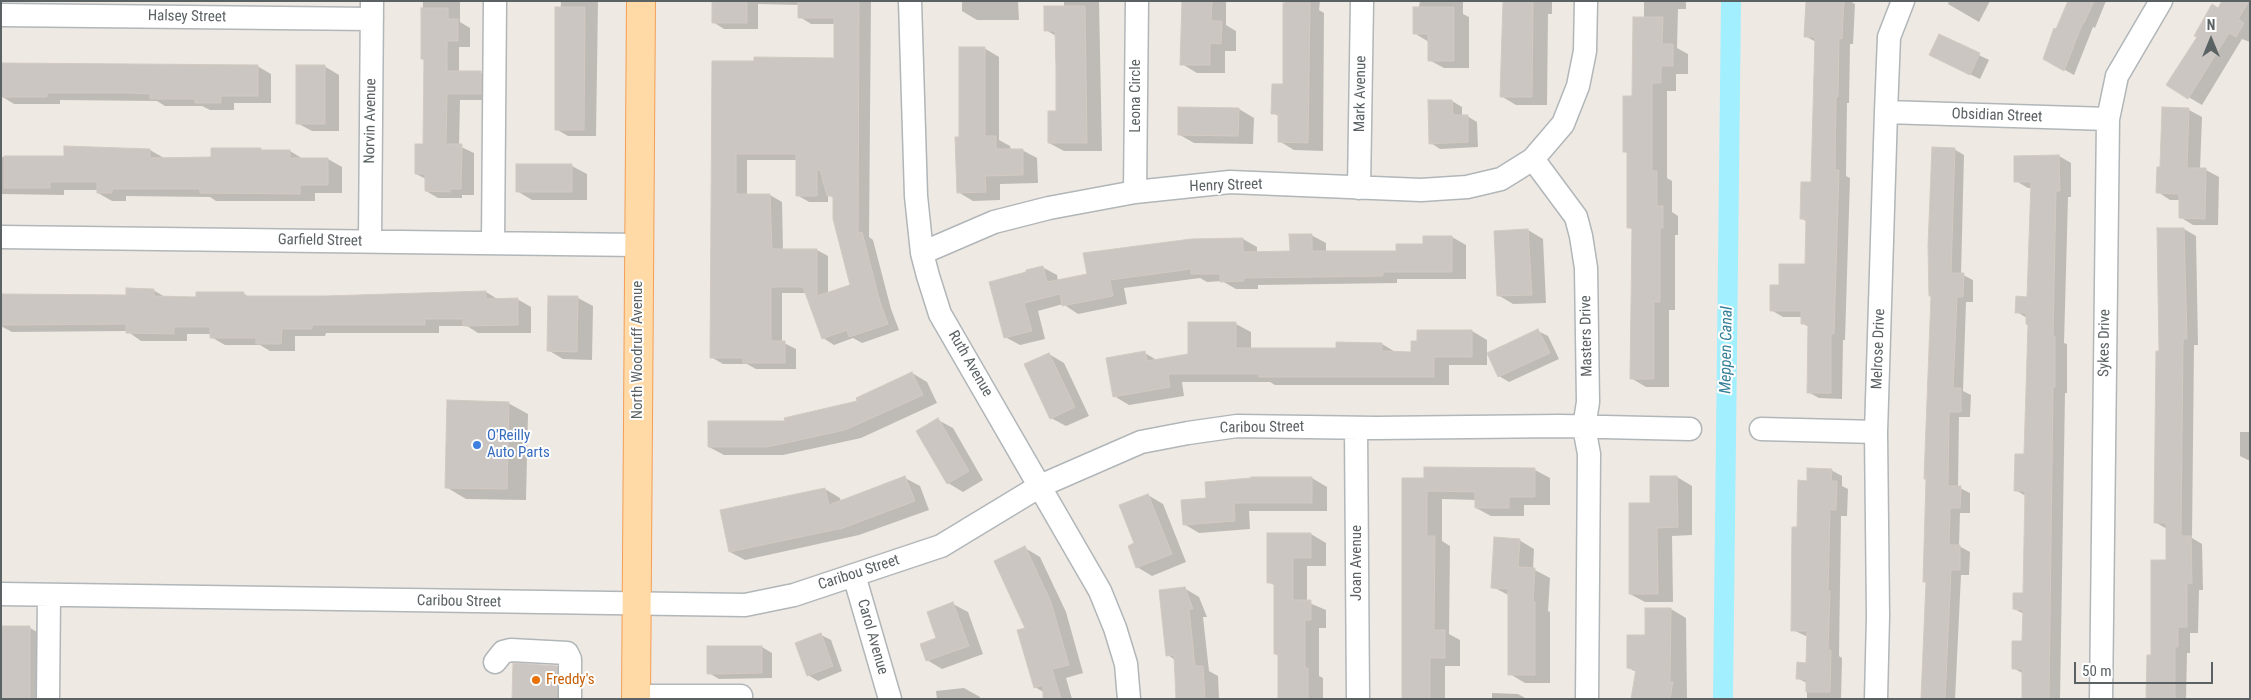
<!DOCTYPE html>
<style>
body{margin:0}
#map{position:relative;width:2251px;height:700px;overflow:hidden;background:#eee9e3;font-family:"Roboto Condensed",sans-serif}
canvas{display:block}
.frame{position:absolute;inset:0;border:2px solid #5b6264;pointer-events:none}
.north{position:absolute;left:2186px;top:15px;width:50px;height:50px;-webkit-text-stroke:4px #fff;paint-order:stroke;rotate:0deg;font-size:14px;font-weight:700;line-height:20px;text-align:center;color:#5b6264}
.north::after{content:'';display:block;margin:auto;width:18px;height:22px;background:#5b6264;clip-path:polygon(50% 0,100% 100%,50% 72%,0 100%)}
.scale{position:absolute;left:2074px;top:662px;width:139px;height:22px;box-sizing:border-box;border:2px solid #5b6264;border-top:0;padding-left:6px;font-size:15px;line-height:18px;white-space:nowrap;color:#5b6264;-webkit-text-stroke:4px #fff;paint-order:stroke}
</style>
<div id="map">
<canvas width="2251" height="700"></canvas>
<div class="frame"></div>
<div class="north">N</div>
<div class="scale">50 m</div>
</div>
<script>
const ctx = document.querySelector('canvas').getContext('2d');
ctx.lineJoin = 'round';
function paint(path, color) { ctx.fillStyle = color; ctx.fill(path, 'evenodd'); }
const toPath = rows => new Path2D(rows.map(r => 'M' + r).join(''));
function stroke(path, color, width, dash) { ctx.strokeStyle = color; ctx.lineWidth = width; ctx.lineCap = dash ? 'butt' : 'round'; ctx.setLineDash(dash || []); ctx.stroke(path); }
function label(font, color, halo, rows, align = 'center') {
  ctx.font = font + ' "Roboto Condensed",sans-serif'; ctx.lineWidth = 4; ctx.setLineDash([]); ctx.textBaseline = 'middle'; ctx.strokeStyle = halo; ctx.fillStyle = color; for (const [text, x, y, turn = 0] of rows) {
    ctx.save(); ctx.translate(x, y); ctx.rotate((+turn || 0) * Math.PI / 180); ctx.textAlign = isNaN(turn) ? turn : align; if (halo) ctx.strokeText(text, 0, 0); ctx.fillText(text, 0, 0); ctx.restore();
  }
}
paint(toPath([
 [423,1,460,1,460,22,470,28,470,47,459,47,459,73,481,73,494,80,493,100,460,100,459,146,474,153,474,195,462,195,462,198,438,198,426,191,426,179,416,174,425,146,426,61,422,59],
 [561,1,598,1,596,136,568,136,556,129],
 [713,1,871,1,869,237,873,240,891,309,899,330,862,343,853,338,834,345,823,338,806,293,782,293,782,342,796,349,796,369,756,369,747,364,723,364,711,357,713,62,836,59,836,24,811,24,800,17,800,5,758,4,758,29,724,29,713,22],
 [747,160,797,160,797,195,809,202,828,202,828,195,834,198,851,285,828,294,828,256,817,250,783,250,782,202,770,195,747,195],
 [962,1,1018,1,1019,20,977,20,962,11],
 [1064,1,1099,1,1102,151,1064,151,1049,143,1057,112,1056,36,1046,30,1064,8],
 [1182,1,1226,1,1226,25,1236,31,1236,51,1225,51,1225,73,1197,73,1182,64],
 [1285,1,1320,1,1319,10,1324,13,1323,151,1294,150,1279,141,1280,117,1273,113,1285,85],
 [1420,1,1463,1,1463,14,1469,17,1469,68,1444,68,1429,60,1429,42,1414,33],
 [1504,1,1552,1,1552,14,1548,14,1547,105,1516,105,1501,96],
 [1644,1,1686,1,1686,9,1678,9,1677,48,1688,54,1688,74,1676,74,1676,91,1667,91,1667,178,1672,181,1672,212,1678,216,1678,235,1675,235,1675,310,1669,310,1669,387,1646,387,1631,378,1633,230,1628,227,1628,154,1624,151,1644,18],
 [1807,1,1850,1,1855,4,1853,44,1850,44,1849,103,1847,103,1846,176,1850,178,1845,340,1843,340,1842,399,1819,398,1808,392,1809,327,1802,323,1802,317,1783,317,1771,310,1780,286,1807,266,1807,222,1801,218,1812,183,1816,42,1805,36],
 [1949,1,1990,1,1979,22,1948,4],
 [2070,1,2106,1,2095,28,2093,27,2074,75,2044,58],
 [2224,1,2250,1,2250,42,2242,39,2202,105,2168,85],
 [1940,36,1989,60,1980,79,1940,60],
 [984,48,999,57,999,140,1010,146,1011,150,1022,150,1037,158,1038,183,1000,184,1000,200,973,201,958,192],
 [257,66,271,74,271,103,234,103,234,110,210,110,202,106,165,106,157,101,60,100,60,104,14,104,1,96],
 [324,66,339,75,339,131,312,131,297,123],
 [1452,101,1462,107,1462,116,1467,116,1477,122,1478,147,1440,149,1431,143,1429,102],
 [1239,109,1254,118,1253,144,1194,143,1180,135],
 [2189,110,2202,117,2200,169,2206,170,2219,177,2218,225,2193,225,2180,217,2180,200,2170,200,2158,192,2161,168],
 [65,148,150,150,164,158,201,160,260,149,265,151,290,151,303,159,328,159,342,167,342,193,315,193,315,201,216,201,210,197,126,196,126,201,112,201,98,193,98,190,64,190,64,195,1,194,1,157,65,157],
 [1954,149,1964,155,1961,274,1973,280,1973,302,1966,302,1963,391,1971,395,1970,417,1959,417,1958,487,1970,493,1970,513,1960,513,1959,546,1970,552,1969,575,1961,575,1955,699,1921,699,1927,583,1924,581,1932,297,1930,296],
 [2059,156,2071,163,2071,197,2068,197,2064,343,2067,344,2067,393,2065,393,2060,699,2023,699,2024,674,2013,668,2024,642,2024,614,2014,609,2024,595,2026,496,2015,490,2025,455,2029,325,2027,318,2017,312,2028,298,2032,188,2028,188,2016,181],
 [572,166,587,174,587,200,532,200,517,191],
 [2184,229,2196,236,2198,345,2194,345,2192,538,2202,544,2203,590,2199,590,2198,633,2190,633,2190,653,2187,653,2186,699,2148,699,2152,656,2168,561,2167,529,2155,522,2160,352],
 [1528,230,1543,239,1546,303,1513,304,1498,295],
 [1311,235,1326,243,1326,252,1397,252,1452,237,1466,245,1466,279,1397,279,1397,283,1258,285,1258,289,1236,289,1222,281,1207,282,1200,278,1124,288,1127,304,1078,314,1063,304,1038,311,1045,339,1020,345,1005,337,1028,273,1042,267,1057,275,1058,281,1243,239,1257,247,1257,253,1291,253],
 [153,290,167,298,197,298,244,294,249,297,325,297,486,292,499,300,517,299,531,307,531,333,478,333,467,326,439,326,439,333,326,333,325,336,295,336,295,351,270,351,260,345,225,345,211,337,211,334,187,334,187,341,141,341,127,331,12,332,1,326,1,296,127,297],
 [549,297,578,298,593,306,592,360,563,359,548,350],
 [1236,324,1251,332,1251,349,1337,349,1382,344,1397,353,1413,353,1419,343,1472,331,1487,340,1487,365,1449,365,1449,385,1275,385,1270,382,1182,382,1184,396,1129,405,1114,396,1145,353,1158,361,1190,355],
 [1538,331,1548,336,1559,359,1509,382,1499,376,1489,354],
 [1049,354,1064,363,1089,416,1066,426,1051,418],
 [912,373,927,382,937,403,861,438,783,455,724,455,709,447,859,402],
 [508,403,528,414,526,500,466,499,446,487],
 [2250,415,2250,461,2240,456,2240,432,2250,432],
 [938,420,953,428,983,480,963,492,948,483],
 [1535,470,1550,478,1550,505,1524,505,1524,516,1491,516,1476,508,1476,500,1442,499,1442,541,1450,546,1449,634,1460,640,1460,666,1445,666,1445,699,1402,699,1425,479],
 [1831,470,1842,476,1842,486,1848,489,1847,516,1841,516,1839,656,1842,658,1841,699,1807,699,1807,683,1797,678,1807,664,1808,637,1793,630,1798,528,1808,482],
 [1651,477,1677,477,1692,486,1692,535,1672,536,1673,602,1645,602,1630,594,1651,504],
 [905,478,920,486,929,510,859,535,745,560,730,552,825,489,840,498,841,502],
 [1312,478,1327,487,1327,511,1249,511,1250,529,1199,533,1184,524,1207,499],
 [1148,495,1163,504,1186,562,1152,576,1137,567,1135,544],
 [1311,534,1326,543,1326,566,1307,566,1307,602,1326,610,1326,628,1319,628,1319,676,1323,678,1323,699,1279,699,1279,656,1275,654,1276,586,1268,582],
 [1519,540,1534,549,1533,569,1550,578,1548,611,1550,612,1550,683,1525,683,1510,674,1510,596,1493,587],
 [1025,548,1040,557,1066,612,1083,673,1066,678,1072,699,1045,699,1045,693,1035,687,1027,629],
 [1184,588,1199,597,1207,617,1203,617,1209,671,1218,676,1219,699,1177,699,1175,660,1168,655],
 [953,604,968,612,983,654,942,669,927,660],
 [1671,609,1686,618,1687,699,1633,699,1637,672,1628,668,1646,636],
 [1,627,30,628,50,639,49,699,1,699],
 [821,635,831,640,842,671,818,681,808,675],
 [762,647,772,653,772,678,719,679,709,673],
 [557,667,572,676,572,699,514,699],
 [964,688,980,697,980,699,937,699,936,691],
 [1492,693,1518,694,1527,699,1492,699]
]), '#0003');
stroke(toPath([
 [1723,699,1731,1]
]), '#a2efff', 20);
const building = toPath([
 [712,1,747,1,747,23,712,23,712,1],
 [798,1,859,1,858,233,862,232,880,302,888,324,849,337,847,330,822,339,803,287,771,287,771,341,785,341,785,363,743,363,743,358,710,358,712,61,754,61,754,57,834,58,834,18,798,18,798,1],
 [736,154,796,154,796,196,817,196,817,170,820,170,827,196,833,196,833,219,850,285,817,296,817,249,772,249,770,194,736,194,736,154],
 [1182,1,1212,2,1211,21,1222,21,1221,44,1210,43,1210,65,1180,65,1182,1],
 [1503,1,1533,1,1532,97,1500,97,1503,1],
 [1806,1,1844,1,1842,39,1839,38,1838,97,1836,97,1835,170,1839,170,1834,334,1831,334,1831,393,1807,393,1808,324,1801,324,1801,311,1770,311,1770,285,1779,285,1779,264,1805,264,1806,219,1800,219,1801,182,1811,182,1815,37,1804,37,1806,1],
 [2068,1,2094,1,2084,23,2083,22,2064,71,2043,59,2054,28,2056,29,2068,1],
 [2222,1,2249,1,2238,19,2244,23,2236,37,2229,33,2188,99,2166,85,2197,37,2194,36,2212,4,2218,8,2222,1],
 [1283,3,1310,3,1308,143,1278,142,1278,114,1271,114,1272,84,1283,84,1283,3],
 [1044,6,1085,6,1087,143,1048,143,1048,111,1056,111,1056,68,1055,31,1044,31,1044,6],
 [555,7,585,7,584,130,555,130,555,7],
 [1413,7,1454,7,1454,61,1428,61,1428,34,1413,34,1413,7],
 [421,8,448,8,448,19,458,19,458,41,447,41,447,71,481,71,481,94,447,94,446,144,462,144,461,189,450,189,450,192,425,191,425,174,415,174,415,144,423,144,424,59,421,59,421,8],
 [1633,17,1663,17,1662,44,1673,44,1673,66,1661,66,1661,83,1652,83,1652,171,1657,171,1657,206,1663,206,1663,228,1660,228,1660,302,1654,302,1654,379,1630,379,1632,228,1627,228,1627,152,1623,152,1623,96,1632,96,1633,17],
 [1939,34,1980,53,1970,75,1929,55,1939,34],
 [959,47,985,47,985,136,996,136,996,149,1023,149,1023,175,985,176,986,192,957,193,955,137,959,137,959,47],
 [1,63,258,65,258,96,221,96,221,103,195,103,195,99,150,99,150,94,131,93,47,93,47,97,1,97,1,63],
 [296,65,325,65,325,124,296,124,296,65],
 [1428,100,1452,100,1453,115,1468,115,1468,142,1429,144,1428,100],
 [1178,107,1239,108,1238,136,1178,135,1178,107],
 [2162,107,2189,108,2187,168,2206,168,2205,219,2179,218,2179,194,2156,193,2157,167,2160,167,2162,107],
 [64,146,150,149,150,158,211,157,211,148,261,148,261,150,290,150,290,158,328,158,328,185,300,185,300,194,200,193,200,189,112,189,112,193,97,193,97,182,50,182,50,188,4,188,4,156,64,156,64,146],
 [1932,147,1955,148,1951,273,1964,273,1963,297,1957,297,1953,388,1961,388,1961,412,1949,412,1948,486,1961,486,1960,508,1950,508,1949,545,1960,545,1960,570,1951,570,1945,699,1921,699,1926,582,1923,582,1926,479,1924,479,1931,296,1929,296,1928,246,1932,147],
 [2059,155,2060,191,2056,191,2053,336,2055,336,2055,387,2053,387,2049,699,2022,699,2022,669,2012,669,2012,641,2022,641,2023,610,2013,609,2013,593,2023,593,2025,491,2014,491,2015,454,2024,454,2028,325,2026,324,2026,313,2015,313,2016,296,2027,297,2031,182,2014,182,2014,156,2059,155],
 [516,164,572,164,572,192,516,192,516,164],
 [2157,228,2184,228,2187,339,2183,339,2181,536,2191,536,2192,583,2187,584,2187,627,2178,627,2178,647,2175,647,2175,699,2146,699,2147,655,2151,655,2151,560,2166,560,2166,523,2154,523,2156,351,2159,351,2157,228],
 [1528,229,1532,295,1497,296,1494,231,1528,229],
 [1289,234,1312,234,1312,251,1396,251,1396,244,1423,244,1423,236,1452,236,1452,272,1383,272,1383,276,1244,278,1244,281,1220,282,1220,274,1191,274,1191,269,1110,280,1113,296,1062,306,1060,294,1024,303,1032,331,1004,338,989,282,1026,272,1026,270,1043,266,1047,282,1087,274,1083,253,1191,239,1243,238,1243,252,1290,251,1289,234],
 [126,288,154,289,154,296,196,297,196,292,244,292,244,296,325,296,486,291,486,299,518,298,518,325,463,326,463,319,425,319,425,325,312,325,312,329,282,329,281,344,256,344,256,338,210,338,210,327,174,327,174,334,126,333,126,324,1,325,1,294,126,295,126,288],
 [548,296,578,296,577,352,547,351,548,296],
 [1188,322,1236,322,1236,348,1336,348,1336,342,1382,343,1382,351,1411,352,1411,341,1417,341,1417,330,1472,330,1472,357,1434,357,1434,377,1259,377,1259,374,1168,374,1170,387,1113,397,1106,358,1145,351,1147,361,1188,354,1188,322],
 [1538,329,1550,353,1498,377,1487,353,1538,329],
 [1049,353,1075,407,1050,419,1024,364,1049,353],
 [912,372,923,395,845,430,767,447,708,447,708,421,785,421,784,418,857,401,856,398,912,372],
 [447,400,509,402,507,489,445,488,447,400],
 [938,418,969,471,947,484,916,431,938,418],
 [1424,467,1535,468,1535,497,1509,497,1509,508,1475,508,1475,492,1427,491,1427,536,1435,536,1434,630,1445,630,1445,658,1430,658,1430,699,1402,699,1402,478,1424,478,1424,467],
 [1807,468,1832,469,1831,481,1837,481,1836,510,1830,510,1828,591,1830,591,1828,650,1831,650,1830,692,1806,692,1806,679,1796,679,1797,662,1806,663,1807,631,1791,631,1792,527,1797,527,1798,480,1807,481,1807,468],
 [905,476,915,501,843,528,729,552,720,510,825,488,829,505,905,476],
 [1650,476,1677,476,1678,527,1657,528,1658,594,1629,594,1629,503,1650,503,1650,476],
 [1251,477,1312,477,1312,503,1234,503,1235,521,1183,525,1181,500,1206,498,1205,482,1251,478,1251,477],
 [1148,494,1172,554,1136,568,1128,546,1134,543,1119,505,1148,494],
 [1267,533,1311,533,1311,558,1293,558,1293,600,1311,600,1311,620,1305,620,1305,668,1308,668,1308,699,1278,699,1278,654,1274,654,1274,583,1267,583,1267,533],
 [1494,537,1520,539,1518,567,1535,568,1533,602,1535,602,1535,675,1508,675,1508,589,1491,588,1494,537],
 [1025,546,1051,602,1069,665,1052,669,1061,699,1043,699,1043,685,1034,688,1017,630,1025,628,994,561,1025,546],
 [1185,587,1193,609,1189,609,1195,666,1203,666,1205,699,1176,699,1174,655,1166,656,1159,590,1185,587],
 [953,602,969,646,926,661,920,644,936,638,927,612,953,602],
 [1645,608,1671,608,1670,682,1673,682,1670,699,1631,699,1636,669,1627,668,1627,635,1645,635,1645,608],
 [1,626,30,626,30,699,1,699,1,626],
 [821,633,833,666,807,676,795,643,821,633],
 [707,646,762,646,762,673,707,674,707,646],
 [513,663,557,666,557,699,512,699,513,663]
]);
paint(building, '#cbc6c2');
stroke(building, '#d3c9c1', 1);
const minor = toPath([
 [910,1,916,196,922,253,928,276,940,314,1100,591,1115,628,1126,664,1129,699],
 [1,15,372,19],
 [1886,112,2108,119],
 [1533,159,1576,217,1581,236,1586,268,1588,402,1584,427,1589,454,1587,699],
 [1359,188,1362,1],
 [1135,192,1137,1],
 [1,237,639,245],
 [370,241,372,1],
 [493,243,495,1],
 [922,253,994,222,1049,208,1135,192,1230,182,1421,190,1467,187,1501,179,1533,159,1563,124,1578,86,1585,51,1586,1],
 [1356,428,1358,699],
 [1761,429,1876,432],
 [854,575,890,699],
 [1,594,745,605,794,595,941,546,1040,486,1141,442,1188,433,1237,426,1376,428,1561,426,1690,429],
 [495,662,503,652,511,650,567,653,570,659,570,699],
 [636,696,741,696],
 [48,699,49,595],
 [1876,699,1878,616,1876,432,1886,112,1889,37,1903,1],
 [2101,699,2108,119,2117,76,2161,1]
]);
const major = toPath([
 [636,699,641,1]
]);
stroke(minor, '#b1b6b9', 25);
stroke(major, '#f49f56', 30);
stroke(minor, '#fff', 22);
stroke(major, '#ffdaa7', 28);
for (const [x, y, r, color] of [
 [477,445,5,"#3f7fe0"],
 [536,680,5,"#e8710a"]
]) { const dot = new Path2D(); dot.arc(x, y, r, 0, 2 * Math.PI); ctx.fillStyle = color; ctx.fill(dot); stroke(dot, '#fff', 2); }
label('15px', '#5b6264', '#fff', [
 ["Halsey Street",187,17,1],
 ["Mark Avenue",1361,94,-89],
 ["Leona Circle",1136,96,-90],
 ["Obsidian Street",1997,116,2],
 ["Norvin Avenue",371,121,-89],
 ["Henry Street",1226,186,-2],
 ["Garfield Street",320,241,1],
 ["Masters Drive",1587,336,-91],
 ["Sykes Drive",2105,343,-89],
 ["Melrose Drive",1879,349,-88],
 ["North Woodruff Avenue",638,350,-90],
 ["Ruth Avenue",970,364,60],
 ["Caribou Street",1262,428,-1],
 ["Joan Avenue",1357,563,-90],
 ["Caribou Street",859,573,-18],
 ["Caribou Street",459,602,1],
 ["Carol Avenue",872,637,74]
]);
label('15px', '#366cbe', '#fff', [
 ["O'Reilly",487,436],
 ["Auto Parts",487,453]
], 'left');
label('15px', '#c56008', '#fff', [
 ["Freddy's",546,680]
], 'left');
label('italic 16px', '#367f98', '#fff', [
 ["Meppen Canal",1727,350,-89]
]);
</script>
